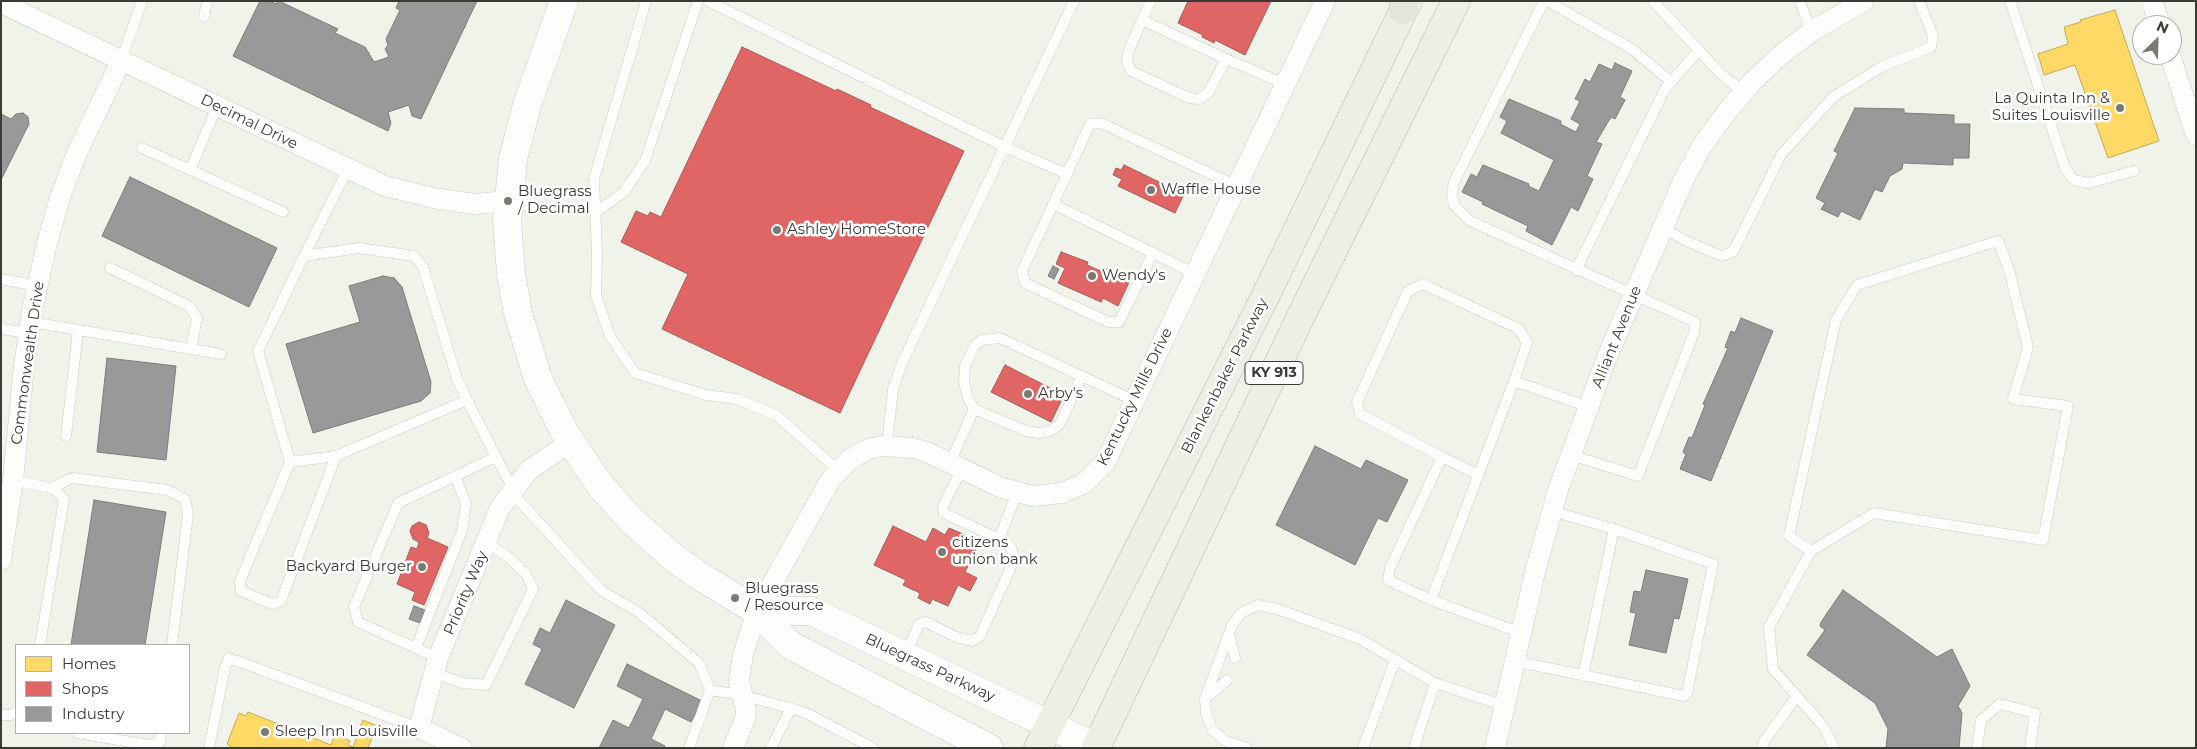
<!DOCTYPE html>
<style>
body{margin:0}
#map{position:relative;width:2197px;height:749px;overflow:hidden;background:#f0f3e9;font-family:Montserrat,sans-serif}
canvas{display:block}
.frame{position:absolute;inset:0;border:2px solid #393b34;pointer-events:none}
.legend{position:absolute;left:15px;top:644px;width:175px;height:90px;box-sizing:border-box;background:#fff;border:1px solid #b0b1ae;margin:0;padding:6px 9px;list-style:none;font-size:15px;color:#393b34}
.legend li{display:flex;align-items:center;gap:10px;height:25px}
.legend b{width:25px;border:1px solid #b0b1ae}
.north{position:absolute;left:2132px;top:15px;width:50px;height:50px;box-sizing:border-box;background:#fff;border:1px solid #b0b1ae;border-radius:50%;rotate:24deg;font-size:14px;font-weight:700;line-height:20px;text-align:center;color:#393b34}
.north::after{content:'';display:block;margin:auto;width:18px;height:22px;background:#797b73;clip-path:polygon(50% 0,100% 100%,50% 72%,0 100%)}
</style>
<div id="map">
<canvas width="2197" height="749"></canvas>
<div class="frame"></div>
<ul class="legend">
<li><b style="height:14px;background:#ffd966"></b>Homes</li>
<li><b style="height:14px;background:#e06666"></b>Shops</li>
<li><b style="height:14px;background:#999"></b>Industry</li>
</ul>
<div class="north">N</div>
</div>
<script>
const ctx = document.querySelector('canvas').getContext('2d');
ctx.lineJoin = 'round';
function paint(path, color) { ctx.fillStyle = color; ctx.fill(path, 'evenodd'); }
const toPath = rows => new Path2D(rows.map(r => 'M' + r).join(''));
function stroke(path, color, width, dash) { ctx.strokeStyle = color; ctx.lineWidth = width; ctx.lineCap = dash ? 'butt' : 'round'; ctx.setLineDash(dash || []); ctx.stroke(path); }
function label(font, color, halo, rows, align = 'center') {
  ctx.font = font + ' Montserrat,sans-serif'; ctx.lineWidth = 5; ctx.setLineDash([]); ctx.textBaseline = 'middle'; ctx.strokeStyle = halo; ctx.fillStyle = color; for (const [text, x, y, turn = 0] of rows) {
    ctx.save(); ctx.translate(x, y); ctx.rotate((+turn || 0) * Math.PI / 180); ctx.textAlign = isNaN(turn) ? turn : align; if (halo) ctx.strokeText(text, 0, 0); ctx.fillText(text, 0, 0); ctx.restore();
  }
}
const homes = toPath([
 [2115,10,2159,141,2108,158,2075,65,2044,75,2038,54,2068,44,2064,27,2081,22,2080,20,2115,10],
 [248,712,331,745,335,735,350,741,348,745,353,747,363,720,377,726,368,748,233,748,227,744,239,713,246,716,248,712]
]);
paint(homes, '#ffd966');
stroke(homes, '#c4aa57', 1);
const shops = toPath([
 [1188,1,1271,1,1245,55,1215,40,1214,43,1202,37,1203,35,1178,23,1188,1],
 [742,47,836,91,837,89,871,105,870,107,964,151,840,413,662,329,688,274,621,242,636,211,648,216,650,212,661,217,742,47],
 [1124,165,1184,194,1175,213,1118,186,1122,179,1113,175,1116,168,1121,170,1124,165],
 [1061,252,1088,262,1087,265,1103,272,1105,268,1130,280,1118,306,1103,298,1101,302,1058,283,1065,268,1056,264,1061,252],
 [1005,365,1064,395,1051,422,991,392,1005,365],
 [419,522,426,525,429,533,427,538,448,547,424,605,412,600,415,592,397,584,411,547,417,549,419,542,413,539,410,531,412,526,419,522],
 [893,526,926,542,933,528,945,535,949,528,970,537,966,545,976,550,965,572,977,578,970,591,958,585,948,606,932,599,930,604,918,598,920,593,903,585,906,580,874,565,893,526]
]);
paint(shops, '#e06666');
stroke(shops, '#ae5957', 1);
const industry = toPath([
 [260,1,270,1,276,4,279,1,338,29,335,33,365,47,374,62,389,57,385,49,388,45,386,39,400,10,396,8,399,1,477,1,421,119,412,116,409,105,388,112,391,123,388,131,233,56,260,1],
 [1615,63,1632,71,1620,97,1625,100,1615,119,1611,117,1596,142,1602,144,1587,176,1593,179,1578,211,1571,207,1552,245,1526,231,1528,226,1482,204,1483,202,1462,192,1471,174,1477,177,1483,165,1529,184,1528,186,1539,191,1554,160,1501,133,1507,121,1500,117,1509,99,1561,121,1560,124,1576,132,1580,124,1571,119,1580,101,1575,99,1585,79,1590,82,1599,64,1612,70,1615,63],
 [1855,108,1904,109,1904,113,1954,115,1954,124,1970,124,1969,158,1953,158,1953,165,1903,163,1902,169,1890,176,1882,192,1875,189,1860,220,1841,211,1838,217,1821,209,1825,203,1816,198,1838,153,1834,151,1855,108],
 [23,113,28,117,29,124,1,180,1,114,11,119,16,114,23,113],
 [130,177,277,248,249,307,102,236,130,177],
 [1053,266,1059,269,1054,279,1048,276,1053,266],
 [383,276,394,278,402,287,431,382,430,393,421,401,313,433,286,344,360,322,349,286,383,276],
 [1741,318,1773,331,1711,481,1680,469,1686,454,1683,452,1689,437,1692,438,1705,405,1703,404,1728,348,1725,347,1731,331,1735,333,1741,318],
 [107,358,176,366,166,460,97,452,107,358],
 [1315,446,1361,469,1366,460,1408,480,1387,522,1378,518,1355,565,1276,525,1315,446],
 [94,500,166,512,145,645,71,645,94,500],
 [1646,570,1688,579,1679,619,1674,618,1666,653,1629,645,1636,613,1630,612,1634,591,1641,592,1646,570],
 [1843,590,1937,657,1952,649,1970,686,1958,706,1962,713,1959,748,1886,748,1888,729,1875,703,1807,655,1825,630,1820,626,1821,622,1843,590],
 [566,600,615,625,574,708,525,684,542,649,533,644,540,628,550,633,566,600],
 [414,606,425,610,420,623,409,619,414,606],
 [627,664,702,701,691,722,665,709,651,739,665,746,664,748,599,748,613,720,629,728,643,699,617,686,627,664]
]);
paint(industry, '#999');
stroke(industry, '#7c7d7b', 1);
const lane = toPath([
 [646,1,594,179,597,254,596,296,610,336,635,373,706,395,737,399,776,415,838,470],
 [708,1,1005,147,1067,174,1090,124,1101,123,1237,186],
 [1544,1,1454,182,1452,195,1454,205,1470,221,1695,322,1694,333,1638,476,1571,455],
 [1547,1,1632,49,1671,82],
 [1653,1,1722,75,1744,92],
 [1800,1,1811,32],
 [2010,1,2065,168,2074,180,2089,183,2134,171],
 [204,17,207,1],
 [1142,20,1226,59,1208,93,1199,99,1189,98,1131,71,1127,62,1129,50,1142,20,1151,1],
 [1226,59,1285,84],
 [121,61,142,1],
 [142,148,283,212],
 [190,170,217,107],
 [1067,174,1022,271,1025,283,1108,322,1119,322,1153,253,1195,274],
 [1053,204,1153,253],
 [596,212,624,192,645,161,698,1],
 [1663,228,1684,240,1722,256,1733,252,1781,155,1833,97,1883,66,1931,47,1933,36,1919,1],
 [304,256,348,169],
 [110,268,189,306,197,318,191,349],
 [1576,270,1665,89,1699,50],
 [1,279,38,286],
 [31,322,221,354],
 [1,329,29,333],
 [1082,376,1060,424,1050,431,1039,433,1026,431,974,409,968,398,964,382,965,366,975,345,982,340,1000,338,1135,401],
 [1514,381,1527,343,1519,329,1423,284,1408,291,1357,402,1360,414,1442,457,1390,568,1388,580,1431,600,1514,381,1589,407],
 [467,400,336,456,281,601,272,604,241,591,240,581,290,462,258,351,304,256,359,248,414,256,423,267,457,379,467,400,496,457,513,489],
 [66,436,78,330],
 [887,446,893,389,902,363,1074,1],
 [1442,457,1479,475],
 [290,462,336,456],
 [950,463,974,409],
 [13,480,54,489,64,499,40,645],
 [51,488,72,478,167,490,185,499,188,514,172,645],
 [511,492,602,591,637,611,699,663,710,690,689,748],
 [999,539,1017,493],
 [1811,551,1789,536,1836,320,1857,285,1998,241,2009,270,2028,347,2013,399,2068,406,2043,540,1874,513,1811,551,1769,627,1773,669,1824,727,1834,748],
 [1431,600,1521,633],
 [1229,634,1235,658],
 [416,648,462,531,466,504,455,476],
 [905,656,919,624,926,622,956,637,972,641,980,636,1015,558,1011,547,999,539,944,513,943,506,962,469],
 [438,658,358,622,354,607,398,503,496,457],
 [1514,661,1684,696,1687,693,1713,564,1614,529,1552,511],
 [434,673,463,683,486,685,533,589,526,574,508,557,487,543],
 [1583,676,1614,529],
 [710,690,742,695,804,712,873,748],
 [1205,699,1227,680],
 [1,715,10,715,16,712],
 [77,733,149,745,160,742,161,733],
 [209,748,225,667,229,658,419,728],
 [771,748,791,708],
 [1246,748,1226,741,1212,730,1206,713,1205,699,1232,625,1241,613,1258,605,1277,609,1360,639,1435,683,1505,706],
 [1363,748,1395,660],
 [1414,748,1435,683],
 [1762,748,1764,741,1797,696],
 [1977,748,1981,720,2000,704,2035,713,2030,748]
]);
const street = toPath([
 [2152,1,2160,25],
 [1,3,385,186,433,198,475,204,508,201],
 [2170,55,2196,135],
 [1,560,13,480,24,366,32,311,47,243,60,197,77,153,121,61],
 [462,748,419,728,438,658,500,508,529,470,571,442],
 [733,748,745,719,746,711,739,680,743,655,757,611,829,482,849,460,868,449,882,446,913,448,927,452,1002,488,1033,496,1062,493,1083,484,1105,463,1325,1],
 [1495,748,1536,568,1558,490,1607,357,1684,179,1702,146,1726,113,1752,82,1783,53,1814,30,1864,1]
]);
const secondary = toPath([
 [564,1,527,105,513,159,507,221,511,274,518,313,538,379,565,433,600,485,630,519,674,558,698,575,757,611,790,645,989,748],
 [757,611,811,611,1098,748]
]);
const primary = toPath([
 [1038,748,1265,297,1408,1],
 [1096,748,1299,320,1456,1]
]);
const highway = toPath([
 [1403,10,1405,1]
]);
stroke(lane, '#cccec6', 11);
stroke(street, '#cccec6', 21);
stroke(secondary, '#cccec6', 29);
stroke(primary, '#b6baab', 29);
stroke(highway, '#b6baab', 29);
stroke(lane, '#fdfdfc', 10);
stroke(street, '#fdfdfc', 20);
stroke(secondary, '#fdfdfc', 28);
stroke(primary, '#edefe7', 28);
stroke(highway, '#e2e5da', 28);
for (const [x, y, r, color] of [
 [2120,108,5,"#797b73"],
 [1151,190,5,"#797b73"],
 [508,201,5,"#797b73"],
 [777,230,5,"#797b73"],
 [1092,276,5,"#797b73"],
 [1028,394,5,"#797b73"],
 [942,552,5,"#797b73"],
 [422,567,5,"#797b73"],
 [735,598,5,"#797b73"],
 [265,732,5,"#797b73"]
]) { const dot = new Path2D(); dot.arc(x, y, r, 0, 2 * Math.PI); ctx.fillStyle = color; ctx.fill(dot); stroke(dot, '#fff', 2); }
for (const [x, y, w] of [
 [1274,373,58]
]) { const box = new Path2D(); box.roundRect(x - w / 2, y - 11.5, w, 23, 4); ctx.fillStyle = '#fff'; ctx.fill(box); stroke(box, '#393b34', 1); }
label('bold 14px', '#393b34', null, [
 ["KY 913",1274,373]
]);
label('15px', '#393b34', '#fff', [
 ["La Quinta Inn &",2110,99,"right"],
 ["Suites Louisville",2110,116,"right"],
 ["Waffle House",1161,190],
 ["Bluegrass",518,192],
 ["/ Decimal",518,209],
 ["Ashley HomeStore",787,230],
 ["Wendy's",1102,276],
 ["Arby's",1038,394],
 ["citizens",952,543],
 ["union bank",952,560],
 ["Backyard Burger",412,567,"right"],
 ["Bluegrass",745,589],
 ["/ Resource",745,606],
 ["Sleep Inn Louisville",275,732]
], 'left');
label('15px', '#393b34', '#fff', [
 ["Decimal Drive",249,122,26],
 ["Alliant Avenue",1617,337,-68],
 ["Commonwealth Drive",28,363,-82],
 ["Blankenbaker Parkway",1225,376,-63],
 ["Kentucky Mills Drive",1135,397,-64],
 ["Priority Way",466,593,-67],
 ["Bluegrass Parkway",930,668,25]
]);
</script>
